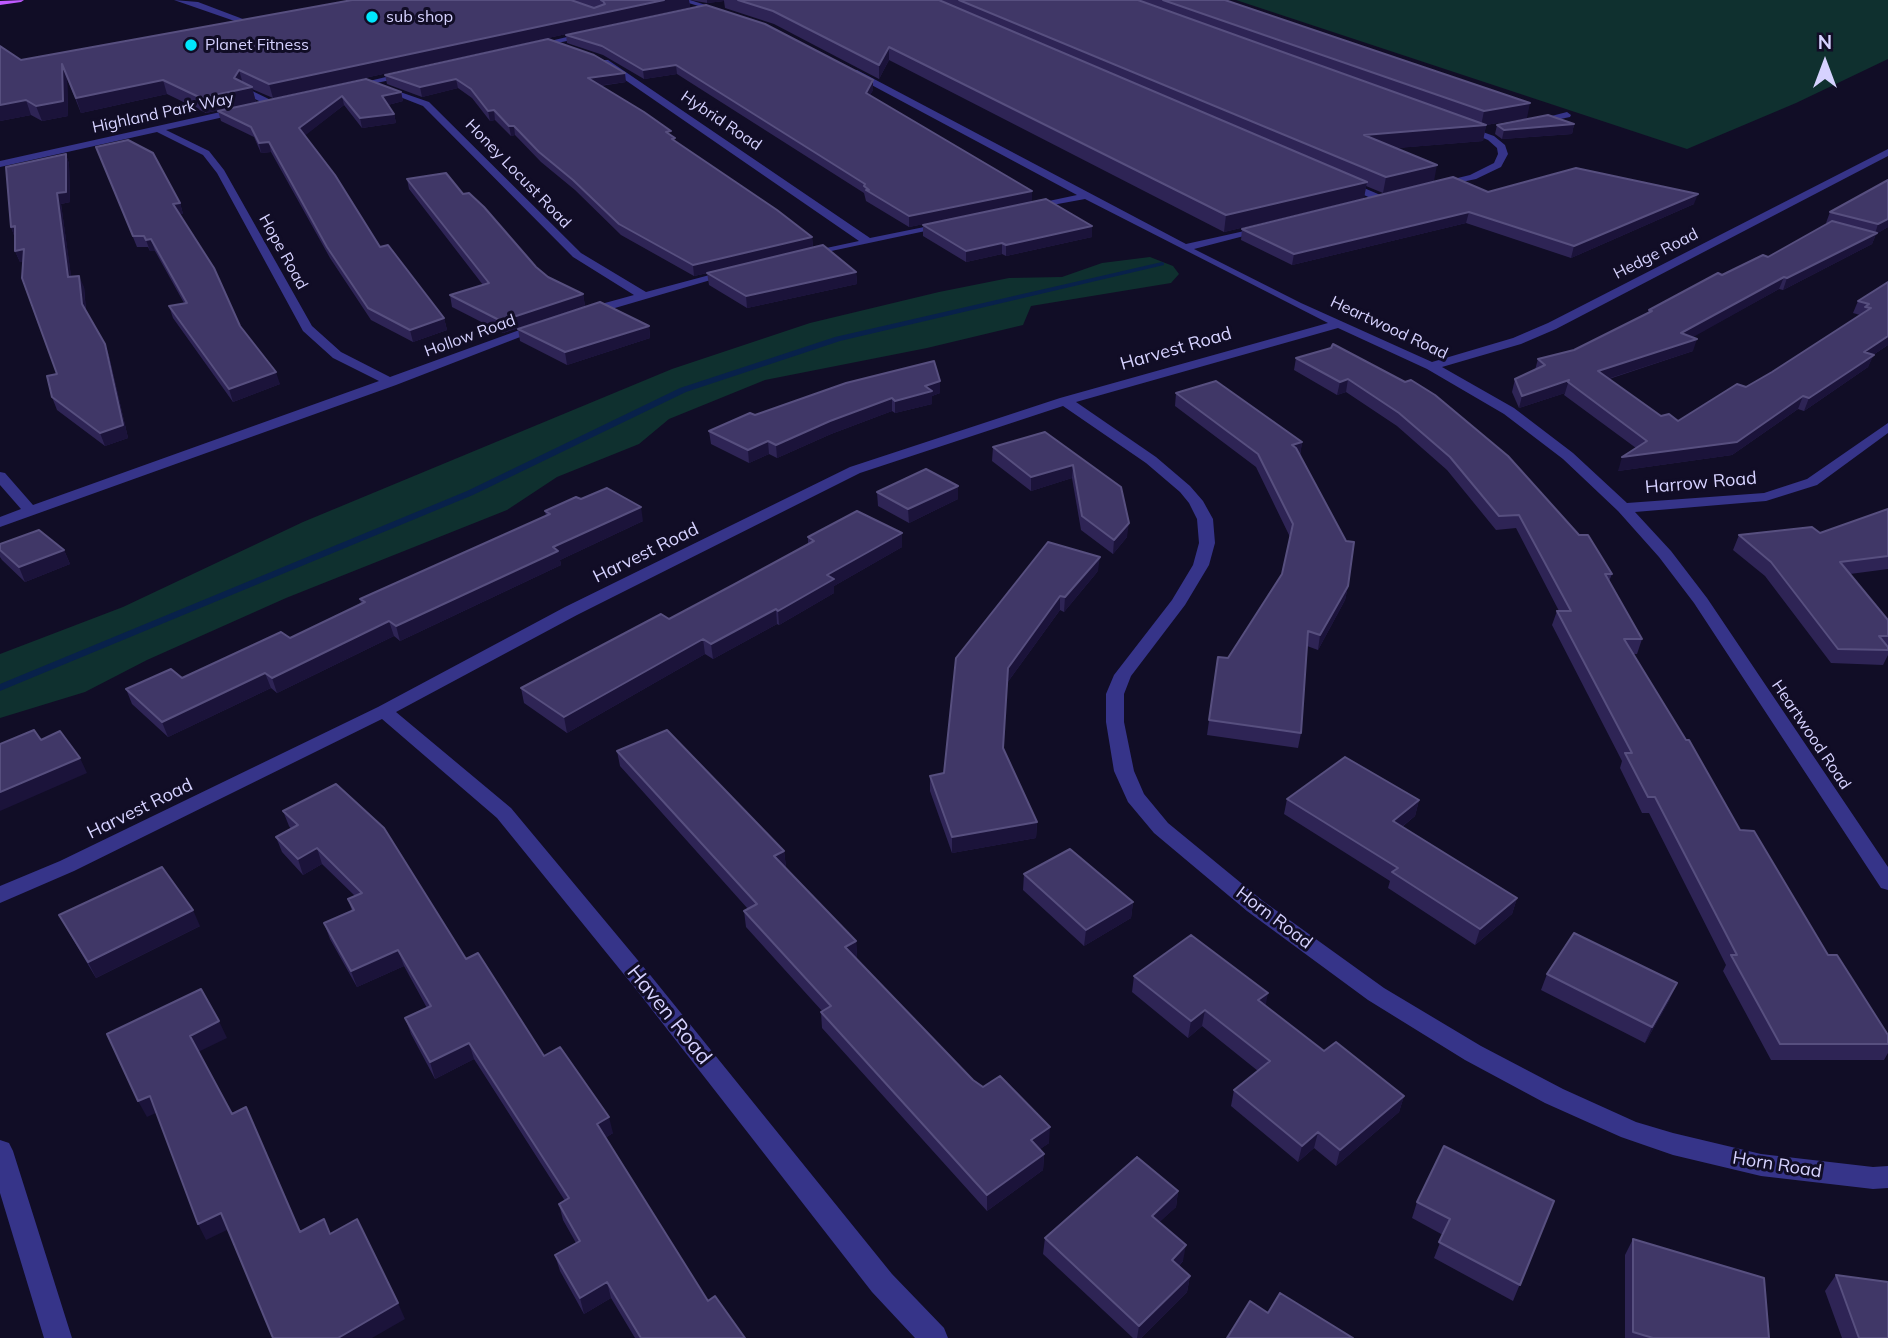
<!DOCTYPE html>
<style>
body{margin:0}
#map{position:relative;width:1888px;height:1338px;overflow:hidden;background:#110d26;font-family:Mulish,sans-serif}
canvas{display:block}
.north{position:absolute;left:1790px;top:28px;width:70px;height:70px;-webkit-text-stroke:5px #110d26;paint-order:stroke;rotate:0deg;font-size:19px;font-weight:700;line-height:28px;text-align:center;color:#d6d2ff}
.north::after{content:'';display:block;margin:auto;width:24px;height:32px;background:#d6d2ff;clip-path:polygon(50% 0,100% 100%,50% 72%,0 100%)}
</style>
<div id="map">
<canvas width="1888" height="1338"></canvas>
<div class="north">N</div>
</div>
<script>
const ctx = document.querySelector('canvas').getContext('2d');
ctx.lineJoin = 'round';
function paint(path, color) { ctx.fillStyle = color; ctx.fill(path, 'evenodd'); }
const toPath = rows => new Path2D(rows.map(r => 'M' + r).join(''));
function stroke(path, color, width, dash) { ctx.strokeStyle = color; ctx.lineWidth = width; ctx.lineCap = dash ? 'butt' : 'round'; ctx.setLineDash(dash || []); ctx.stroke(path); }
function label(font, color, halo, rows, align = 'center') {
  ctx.font = font + ' Mulish,sans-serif'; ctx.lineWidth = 6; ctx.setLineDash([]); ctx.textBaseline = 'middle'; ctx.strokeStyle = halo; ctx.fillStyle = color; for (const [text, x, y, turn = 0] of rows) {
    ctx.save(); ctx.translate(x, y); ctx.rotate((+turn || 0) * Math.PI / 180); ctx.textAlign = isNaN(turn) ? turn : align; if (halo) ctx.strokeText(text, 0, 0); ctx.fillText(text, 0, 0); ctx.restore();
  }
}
paint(toPath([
 [1236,0,1888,0,1888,59,1796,103,1687,149],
 [1150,257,1173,266,1179,274,1171,283,1031,306,1023,325,927,348,765,380,669,419,639,444,557,477,507,510,286,598,147,660,85,692,0,718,0,654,123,607,303,522,672,369,810,323,939,292,1009,278,1062,277,1102,263]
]), '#0f302f');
paint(toPath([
 [1162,262,1164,263,1164,265,840,341,686,392,473,495,0,691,0,684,467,491,680,388,835,337,1162,262]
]), '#08214a');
paint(toPath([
 [174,0,198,2,256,24,249,26,174,0]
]), '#363489');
paint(toPath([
 [679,0,690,0,728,12,724,14,679,0],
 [588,32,591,36,533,48,529,46,588,32],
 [602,60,608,60,870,238,944,223,949,226,803,257,803,253,859,241,602,64,602,60],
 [851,70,857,70,1186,244,1267,226,1267,230,1194,249,1301,303,1432,362,1513,338,1548,323,1888,149,1888,156,1556,329,1521,344,1442,367,1514,408,1573,453,1627,503,1764,493,1807,479,1888,423,1888,433,1817,485,1766,501,1635,512,1671,551,1707,598,1888,867,1888,890,1881,888,1694,603,1659,557,1618,511,1563,459,1504,414,1427,369,1338,328,1076,402,1156,457,1190,486,1203,501,1213,519,1215,543,1209,565,1185,605,1131,676,1124,694,1124,722,1134,771,1144,794,1168,823,1263,901,1384,988,1481,1046,1563,1089,1636,1122,1673,1133,1761,1154,1873,1167,1888,1166,1888,1188,1873,1189,1761,1176,1673,1155,1621,1137,1545,1103,1465,1060,1368,1000,1247,911,1154,833,1128,802,1114,771,1106,722,1106,694,1114,675,1172,600,1193,565,1199,543,1197,519,1189,503,1180,492,1146,463,1063,406,860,473,577,615,396,712,511,808,651,976,892,1274,944,1328,948,1338,915,1338,872,1292,635,988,497,818,382,719,74,871,0,903,0,886,60,861,378,707,565,607,850,467,1060,398,1328,323,1085,199,1025,210,1025,206,1077,195,851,74,851,70],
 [407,72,410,76,352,88,348,86,407,72],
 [377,84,429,102,581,253,646,292,732,269,738,272,591,315,583,315,583,309,634,295,573,257,423,106,377,88,377,84],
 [244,87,275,102,276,104,269,106,241,92,244,87],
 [243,107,246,112,166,130,209,151,224,170,312,326,341,352,390,377,536,324,546,327,396,385,0,527,0,517,21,509,0,485,0,472,5,473,33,505,379,381,333,358,303,331,217,173,203,155,157,132,0,167,0,161,243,107],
 [1567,112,1571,115,1570,117,1532,125,1528,122,1567,112],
 [1460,124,1494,136,1505,145,1508,154,1501,167,1476,179,1433,188,1433,184,1470,175,1494,163,1498,154,1497,148,1488,140,1460,128,1460,124],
 [1343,179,1385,197,1386,199,1377,201,1340,184,1340,180,1343,179],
 [0,1140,9,1143,13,1151,72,1338,44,1338,0,1193,0,1140]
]), '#363489');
paint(toPath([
 [24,0,21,2,0,5,0,1,24,0]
]), '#bf59ff');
paint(toPath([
 [352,0,689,0,690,7,273,98,252,89,256,102,206,113,167,94,81,113,67,78,68,116,42,121,31,115,0,121,0,46,21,60],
 [690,0,1225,0,1527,118,1486,125,1483,141,1396,148,1434,181,1383,193,1366,186,1364,198,1224,232,889,60,879,79,774,24,725,8,724,1,707,3],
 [566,35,873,80,873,90,870,95,1032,191,1032,202,909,227,866,201,864,193,677,74,644,79,603,55,567,43],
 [385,75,626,82,600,86,672,136,675,141,812,237,813,248,856,272,857,284,747,308,709,285,707,273,744,265,694,276,621,235,575,190,541,162,515,135,511,136,495,120,490,121,472,98,458,88,422,97,387,84],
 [366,79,401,92,403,101,388,105,394,114,396,123,362,128,344,105,305,135,380,247,444,318,447,330,413,342,371,320,330,258,271,152,261,153,254,137,221,121,218,111],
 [1574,124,1572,134,1502,139,1495,134,1497,125],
 [96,147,180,203,183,214,179,214,240,326,280,384,233,402,173,318,169,306,184,303,155,251,150,251,148,247,137,247],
 [66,154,69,164,70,202,61,204,71,277,84,287,86,311,105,344,109,356,128,438,105,446,57,410,52,397,57,374,23,261,20,262,15,251,15,238,11,227],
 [407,179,463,194,536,267,548,277,583,294,585,306,503,333,452,307,450,295,483,285,409,189],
 [1888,180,1888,227,1876,234,1872,244,1783,290,1779,289,1692,337,1693,351,1609,379,1661,416,1678,421,1746,387,1772,372,1860,315,1853,313,1858,301,1888,282,1888,345,1873,355,1868,367,1804,411,1798,409,1732,455,1618,471,1636,448,1564,395,1565,393,1519,408,1512,392,1515,379,1535,370,1538,359,1574,350,1648,314,1649,310,1722,275,1768,257,1828,223,1826,223,1830,212],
 [1488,192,1694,204,1571,258,1466,223,1292,265,1241,240,1242,229],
 [923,225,1092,237,1006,256,1002,254,966,262,923,236],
 [649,326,650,338,567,365,520,341,518,329],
 [1331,348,1612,574,1609,581,1642,639,1637,654,1633,654,1740,830,1828,955,1888,1035,1888,1053,1884,1060,1771,1060,1723,971,1726,965,1649,813,1642,813,1620,768,1622,761,1552,625,1557,611,1559,611,1516,528,1496,530,1447,470,1397,426,1346,392,1337,395,1294,370,1296,358],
 [940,381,940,393,932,396,932,404,895,413,892,411,831,434,777,458,769,454,749,463,711,444,709,431,755,415],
 [1176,393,1302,442,1300,456,1348,586,1345,600,1318,650,1307,646,1301,733,1298,748,1207,735,1218,657,1228,658,1282,574,1290,537,1256,467,1175,406],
 [1045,432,1121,487,1127,537,1113,554,1081,530,1072,478,1031,491,992,461,993,447],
 [958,486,958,499,909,523,878,506,877,492],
 [581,499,643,521,560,560,561,565,400,641,394,636,277,693,271,688,168,737,132,704,126,689,182,678,290,638,361,604,360,599,546,516,545,511],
 [1888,509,1888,569,1850,574,1888,620,1888,655,1883,665,1831,663,1765,576,1733,550,1739,535,1820,533],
 [808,537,902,547,834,586,834,593,779,625,777,624,713,659,705,654,567,733,524,703,521,688,669,619,733,585,808,544],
 [0,544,64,550,70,564,25,582,2,560,0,557],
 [1098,571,1064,612,1060,610,1007,683,1003,749,1037,822,1036,838,952,853,930,791,930,776,944,773,956,658],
 [617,751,784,851,786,867,784,867,856,941,857,957,855,958,973,1080,1049,1143,1040,1149,1044,1154,1043,1170,987,1211,822,1028,821,1012,822,1011,746,927,744,911,748,909,620,766],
 [1287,799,1419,800,1415,816,1402,827,1517,898,1512,914,1475,945,1388,888,1390,881,1284,814],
 [283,811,466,959,544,1056,613,1133,605,1138,708,1301,745,1338,635,1338,611,1298,584,1314,560,1271,555,1255,576,1243,563,1220,559,1204,565,1201,474,1059,435,1079,411,1034,405,1018,427,1008,404,966,357,987,330,939,324,923,352,911,348,899,355,896,322,864,303,875,282,852,276,837,291,829,289,826],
 [1024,874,1133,902,1131,918,1084,946,1023,890],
 [59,915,200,926,96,978,68,931],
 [1547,974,1670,999,1645,1043,1541,990],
 [1134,976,1265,1005,1324,1051,1404,1096,1399,1112,1336,1166,1314,1148,1298,1162,1231,1106,1234,1090,1258,1071,1202,1026,1188,1038,1132,992],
 [1178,1191,1176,1207,1159,1222,1183,1261,1179,1266,1190,1276,1187,1292,1141,1338,1133,1338,1043,1254,1045,1238],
 [1554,1201,1513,1301,1434,1258,1443,1235,1412,1218,1417,1202],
 [1633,1239,1769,1338,1625,1338,1625,1255],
 [1836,1275,1888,1338,1842,1338,1825,1291]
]), '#2e2455');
paint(toPath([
 [664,0,689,0,690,7,273,98,269,84],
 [707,0,724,0,724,1,707,3],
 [889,47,889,60,879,79,879,65],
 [62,64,67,78,68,116,42,121,36,106],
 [676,65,677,74,644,79,643,70],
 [239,70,243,84,252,87,256,102,206,113,201,98,234,78],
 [625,73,626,82,589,87,588,78],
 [456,79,458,88,422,97,420,87],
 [163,80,167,94,81,113,76,98],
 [873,80,873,90,866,102,866,93],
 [401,92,403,101,384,106,382,96],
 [342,96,344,105,302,138,299,128],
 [26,100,31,115,0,121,0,105],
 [1530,103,1527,118,1486,125,1483,141,1362,151,1364,135,1481,126,1484,111],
 [494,110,495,120,490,121,488,111],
 [394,114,396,123,362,128,360,118],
 [1574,124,1572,134,1502,139,1504,130],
 [509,126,514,126,515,135,511,136],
 [269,142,271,152,261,153,259,143],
 [66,154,69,164,70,202,61,204,73,289,68,277,57,193],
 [1437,165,1434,181,1383,193,1386,177],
 [1367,182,1364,198,1224,232,1226,215],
 [1032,191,1032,202,909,227,909,216],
 [1698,194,1694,204,1571,258,1574,246],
 [180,203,183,214,176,215,173,204],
 [1469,212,1466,223,1292,265,1294,254],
 [1888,219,1888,227,1876,234,1872,244,1783,290,1787,278,1875,234,1878,224],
 [15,226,15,238,11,227],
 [1092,226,1092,237,1006,256,1006,245],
 [812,237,813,248,694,276,693,265],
 [151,239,155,251,150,251,146,240],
 [1002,243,1002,254,966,262,966,251],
 [24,249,28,261,20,262,15,251],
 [856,272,857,284,747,308,746,296],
 [79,276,84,287,86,316,82,304],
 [1784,277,1779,289,1679,345,1697,339,1693,351,1595,383,1598,371,1681,333],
 [583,294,585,306,503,333,501,321],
 [444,318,447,330,413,342,410,330],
 [649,326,650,338,567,365,565,352],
 [1888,336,1888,345,1859,364,1864,352],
 [105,344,109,356,128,438,105,446,100,433],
 [1874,355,1868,367,1804,411,1809,398],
 [276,372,280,384,233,402,229,389],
 [1348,379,1346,392,1337,395,1340,382],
 [1569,380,1565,393,1519,408,1522,396],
 [940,381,940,393,932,396,932,404,895,413,895,401,925,386],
 [1803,396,1798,409,1732,455,1618,471,1622,457],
 [892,398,892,411,831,434,777,458,776,445,830,421],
 [768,441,769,454,749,463,748,450],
 [1302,442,1300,455,1289,458,1292,445],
 [1073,465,1072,478,1031,491,1031,477],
 [958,486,958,499,909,523,908,509],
 [641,507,643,521,560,560,561,565,400,641,396,626,553,547],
 [1129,523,1127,537,1113,554,1114,540],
 [902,533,902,547,834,586,834,593,779,625,778,611,827,575],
 [64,550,70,564,25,582,19,567],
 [1100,557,1098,571,1064,612,1065,597],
 [1348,586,1345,600,1318,650,1320,635],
 [1060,596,1060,610,1007,683,1008,668],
 [776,609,777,624,713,659,711,644],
 [389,621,394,636,277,693,272,678],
 [703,639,705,654,567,733,564,717],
 [265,673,271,688,168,737,162,722],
 [80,758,87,773,0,811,0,792],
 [1419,800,1415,816,1389,837,1393,821],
 [1037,822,1036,838,952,853,952,837],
 [317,848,322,864,303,875,298,859],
 [784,851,786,867,775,872,774,856],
 [1517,898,1512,914,1475,945,1480,929],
 [1133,902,1131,918,1084,946,1086,930],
 [193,910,200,926,96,978,88,962],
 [856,941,857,957,846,963,845,947],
 [398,950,404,966,357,987,351,971],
 [1677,983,1670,999,1645,1043,1652,1027],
 [1268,993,1265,1009,1258,1000],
 [1205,1010,1202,1026,1188,1038,1191,1021],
 [219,1021,227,1038,198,1052,190,1036],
 [469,1043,474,1059,435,1079,430,1062],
 [150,1096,158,1112,147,1117,138,1101],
 [1404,1096,1399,1112,1336,1166,1340,1150],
 [609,1117,613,1133,600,1141,597,1124],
 [1050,1127,1049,1143,1030,1156,1031,1140],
 [1318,1132,1314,1148,1298,1162,1302,1146],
 [1044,1154,1043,1170,987,1211,987,1195],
 [1178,1191,1176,1207,1149,1232,1152,1216],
 [221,1213,229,1229,206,1240,198,1224],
 [1186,1245,1183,1261,1169,1276,1172,1260],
 [1190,1276,1187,1292,1141,1338,1137,1338,1139,1326],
 [607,1282,611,1298,584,1314,580,1298],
 [398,1303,405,1319,372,1338,338,1338]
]), '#1b133a');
const building = toPath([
 [352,0,571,0,594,8,605,4,603,1,601,0,664,0,269,84,239,70,234,78,252,87,201,98,163,80,76,98,62,64,63,101,36,106,26,100,0,105,0,46,21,60,352,0],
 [738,0,939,0,1367,182,1226,215,889,47,879,65,773,11,738,0],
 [959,0,1138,0,1486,125,1364,135,1437,165,1386,177,959,0],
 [1163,0,1225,0,1530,103,1484,111,1163,0],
 [706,5,765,24,873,80,866,93,1032,191,909,216,866,190,869,190,864,186,865,184,676,65,643,70,602,46,566,35,706,5],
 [548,39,594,55,625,73,588,78,644,112,671,131,666,132,675,138,672,139,777,210,812,237,693,265,619,224,573,180,539,152,514,126,509,126,494,110,488,111,471,89,456,79,420,87,385,75,548,39],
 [366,79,401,92,382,96,394,114,360,118,342,96,299,128,335,175,380,247,388,245,444,318,410,330,368,308,327,247,269,142,259,143,251,127,218,111,366,79],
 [1548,115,1574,124,1504,130,1497,125,1548,115],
 [128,140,153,153,180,203,173,204,214,268,240,326,276,372,229,389,169,306,187,303,151,239,146,240,144,236,133,236,96,147,128,140],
 [66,154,66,192,57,193,68,277,79,276,82,304,105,344,123,425,100,433,52,397,47,376,57,374,22,278,24,249,15,251,15,226,11,227,6,167,66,154],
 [1576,168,1698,194,1574,246,1469,212,1294,254,1242,229,1453,177,1488,192,1576,168],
 [446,173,463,194,469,193,484,207,536,267,548,277,583,294,501,321,450,295,489,283,407,179,446,173],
 [1888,180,1888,219,1878,224,1830,212,1888,180],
 [1046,199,1092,226,1006,245,1002,243,966,251,923,225,1046,199],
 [1832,221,1877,233,1787,278,1784,277,1681,333,1697,339,1598,371,1661,416,1669,414,1678,421,1737,384,1746,387,1772,372,1871,308,1865,307,1869,304,1858,301,1888,282,1888,336,1864,352,1874,355,1809,398,1803,396,1737,442,1622,457,1647,441,1568,382,1569,380,1522,396,1515,379,1545,365,1538,359,1574,350,1652,311,1649,310,1718,273,1722,275,1763,255,1768,257,1832,221],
 [823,245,856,272,746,296,707,273,823,245],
 [600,302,649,326,565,352,518,329,600,302],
 [1333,344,1405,382,1411,380,1435,395,1508,456,1579,535,1588,535,1612,574,1605,574,1642,639,1624,639,1686,740,1689,740,1740,830,1754,831,1828,955,1837,955,1888,1035,1888,1044,1780,1044,1731,955,1737,955,1655,797,1648,797,1625,753,1632,753,1557,611,1571,611,1519,515,1499,516,1450,457,1399,413,1348,379,1340,382,1296,358,1331,348,1333,344],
 [934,361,940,381,925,386,932,391,895,401,892,398,830,421,776,445,768,441,748,450,709,431,750,413,755,415,846,383,934,361],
 [1216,381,1302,442,1292,445,1296,448,1346,541,1354,542,1348,586,1320,635,1308,631,1301,733,1209,720,1218,657,1228,658,1282,574,1293,524,1258,454,1176,393,1216,381],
 [1045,432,1121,487,1129,523,1114,540,1082,516,1073,465,1031,477,993,447,1045,432],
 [926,469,958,486,908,509,877,492,926,469],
 [607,488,641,507,553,547,558,551,396,626,389,621,272,678,265,673,162,722,126,689,171,669,182,678,281,632,290,638,365,602,360,599,550,514,545,511,576,497,581,499,607,488],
 [1888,509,1888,556,1840,562,1888,620,1888,636,1879,636,1888,647,1888,650,1838,649,1771,562,1739,535,1812,527,1820,533,1888,509],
 [857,511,902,533,827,575,834,579,778,611,776,609,711,644,703,639,564,717,521,688,661,614,669,619,733,585,814,541,808,537,857,511],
 [39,530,64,550,19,567,0,550,0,544,39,530],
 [1048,542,1100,557,1065,597,1060,596,1008,668,1003,748,1037,822,952,837,930,776,944,773,956,658,1048,542],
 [34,730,41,740,60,731,80,758,0,792,0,744,34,730],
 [667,730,784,851,774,856,856,941,845,947,973,1080,983,1087,1000,1076,1050,1127,1031,1140,1044,1154,987,1195,821,1012,831,1006,744,911,757,904,617,751,667,730],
 [1345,757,1419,800,1393,821,1517,898,1480,929,1392,872,1398,868,1287,799,1345,757],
 [336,784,384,828,466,959,478,953,544,1056,560,1047,609,1117,597,1124,708,1301,715,1296,745,1338,641,1338,607,1282,580,1298,555,1255,580,1241,559,1204,569,1198,469,1043,430,1062,405,1018,431,1006,398,950,351,971,324,923,354,910,348,899,362,893,317,848,298,859,276,837,298,825,283,811,336,784],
 [1070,849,1133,902,1086,930,1024,874,1070,849],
 [162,867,193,910,88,962,59,915,162,867],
 [1574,933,1677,983,1652,1027,1547,974,1574,933],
 [1191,935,1268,993,1258,1000,1324,1051,1336,1042,1404,1096,1340,1150,1318,1132,1302,1146,1234,1090,1270,1061,1205,1010,1191,1021,1134,976,1191,935],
 [201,989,219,1021,190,1036,232,1114,246,1107,300,1232,324,1219,330,1234,357,1219,398,1303,338,1338,273,1338,221,1213,198,1224,150,1096,138,1101,107,1034,201,989],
 [1444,1146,1554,1201,1520,1285,1439,1242,1450,1219,1417,1202,1444,1146],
 [1137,1157,1178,1191,1152,1216,1186,1245,1172,1260,1190,1276,1139,1326,1045,1238,1137,1157],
 [1633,1239,1764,1278,1769,1338,1653,1338,1633,1332,1633,1239],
 [1836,1275,1888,1282,1888,1338,1859,1338,1836,1275],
 [1280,1293,1353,1338,1227,1338,1250,1301,1268,1313,1280,1293]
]);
paint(building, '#403767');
stroke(building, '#574f7f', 2);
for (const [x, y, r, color] of [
 [372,17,7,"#00e7fd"],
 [191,45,7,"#00e7fd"]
]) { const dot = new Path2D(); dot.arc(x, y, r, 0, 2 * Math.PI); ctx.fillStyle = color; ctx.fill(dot); stroke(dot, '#110d26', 2.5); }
label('16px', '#d6d2ff', '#110d26', [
 ["sub shop",386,17],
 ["Planet Fitness",205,45]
], 'left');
label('16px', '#d6d2ff', '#110d26', [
 ["Highland Park Way",163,113,-12],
 ["Hybrid Road",721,121,34],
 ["Honey Locust Road",518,174,46],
 ["Hope Road",283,252,61],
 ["Hedge Road",1656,254,-27],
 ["Heartwood Road",1389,328,25],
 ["Hollow Road",470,336,-20],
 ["Heartwood Road",1811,735,56]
]);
label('18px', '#d6d2ff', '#110d26', [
 ["Harvest Road",1176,349,-16],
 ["Harrow Road",1701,483,-5],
 ["Harvest Road",646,553,-26],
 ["Harvest Road",140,809,-26],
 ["Horn Road",1274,918,37],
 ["Horn Road",1777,1165,9]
]);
label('21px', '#d6d2ff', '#110d26', [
 ["Haven Road",669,1015,51]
]);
</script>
